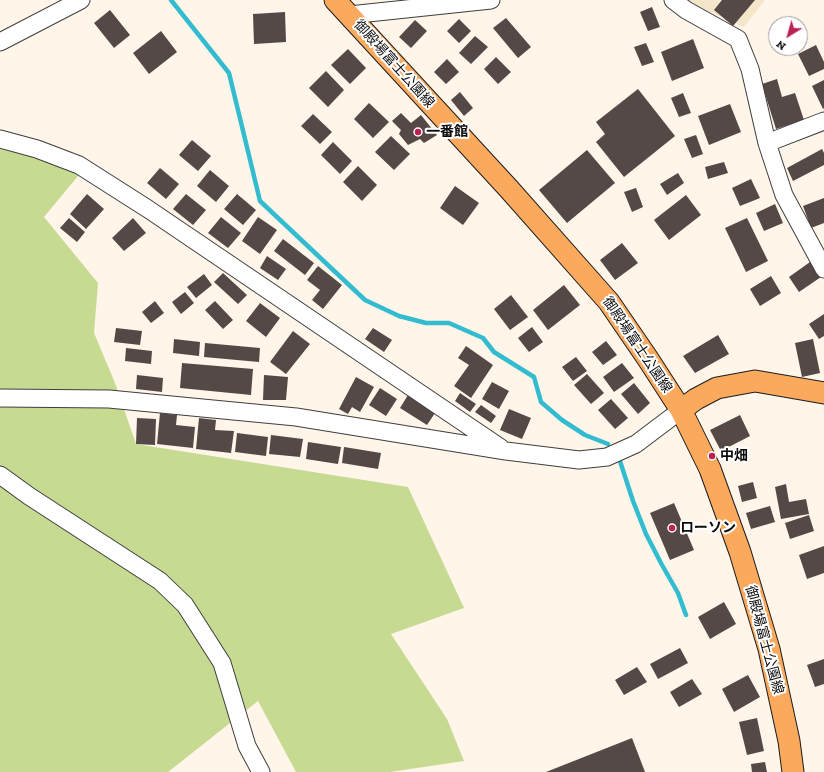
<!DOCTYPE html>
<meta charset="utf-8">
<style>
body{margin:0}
#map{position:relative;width:824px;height:772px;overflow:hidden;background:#fff5e9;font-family:"Zilla Slab",serif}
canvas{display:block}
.north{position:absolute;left:768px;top:16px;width:40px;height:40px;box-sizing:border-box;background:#fff;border:1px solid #9d9d9d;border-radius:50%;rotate:217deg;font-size:11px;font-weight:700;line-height:16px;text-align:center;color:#0b0b0b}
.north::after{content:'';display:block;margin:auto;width:14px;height:18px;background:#bd2153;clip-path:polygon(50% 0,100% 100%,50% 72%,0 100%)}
</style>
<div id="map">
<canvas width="824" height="772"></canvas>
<div class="north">N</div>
</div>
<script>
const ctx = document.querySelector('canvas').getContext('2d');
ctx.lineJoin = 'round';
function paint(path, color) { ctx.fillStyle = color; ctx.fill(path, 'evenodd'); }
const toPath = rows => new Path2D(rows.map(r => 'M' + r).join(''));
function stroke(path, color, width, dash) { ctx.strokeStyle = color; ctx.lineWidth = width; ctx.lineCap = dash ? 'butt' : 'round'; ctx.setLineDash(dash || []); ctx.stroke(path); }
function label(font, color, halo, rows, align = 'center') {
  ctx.font = font + ' "Zilla Slab","Noto Sans JP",serif'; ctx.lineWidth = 4; ctx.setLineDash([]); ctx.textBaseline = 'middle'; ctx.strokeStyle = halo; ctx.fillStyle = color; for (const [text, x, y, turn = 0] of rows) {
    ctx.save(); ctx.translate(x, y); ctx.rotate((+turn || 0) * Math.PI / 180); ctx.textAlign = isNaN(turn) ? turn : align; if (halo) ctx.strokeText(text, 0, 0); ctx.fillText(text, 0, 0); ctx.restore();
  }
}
paint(toPath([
 [683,0,765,0,744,27]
]), '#f5e5c9');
paint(toPath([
 [0,138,83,170,44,217,98,283,94,333,115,383,136,444,408,487,464,608,391,634,447,719,464,761,390,772,296,772,258,701,168,772,0,772]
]), '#c6da92');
stroke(toPath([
 [171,0,229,73,260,201,365,300,399,316,426,323,449,323,483,338,494,352,534,377,541,402,562,420,585,435,608,444],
 [619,458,633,501,646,534,662,565,678,593,686,615]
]), '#33bccf', 4.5);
paint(toPath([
 [722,0,755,0,733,26,714,10],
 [652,7,660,27,648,31,640,12],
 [110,10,130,35,114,48,94,23],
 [285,12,286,42,254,44,253,14],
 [506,18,531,47,518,58,493,28],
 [459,19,471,31,459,43,447,31],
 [415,20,427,31,411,48,399,37],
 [161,31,177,52,149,74,133,53],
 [475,36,488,47,471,64,459,53],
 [693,39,704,68,672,81,661,52],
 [646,43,654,62,642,66,634,47],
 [816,45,824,62,824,69,809,76,798,54],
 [348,49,366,68,350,84,331,65],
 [496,57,511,72,498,84,484,69],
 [447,59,459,72,446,84,434,72],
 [326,71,344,90,328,107,309,88],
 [777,79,782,97,795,93,804,120,776,129,762,84],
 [824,80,824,108,823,109,812,86],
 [638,89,675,136,624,177,596,142,605,134,596,122],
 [460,92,473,108,464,116,451,100],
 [683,93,691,113,679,117,671,98],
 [369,103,389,122,373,138,354,119],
 [730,104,741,132,709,145,698,116],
 [401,113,411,123,421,115,437,135,424,143,420,139,408,145,399,134,401,130,392,121],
 [313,114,332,132,320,144,301,126],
 [696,135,703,154,692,158,684,139],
 [391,136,410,154,394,170,375,152],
 [192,140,211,156,198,171,179,155],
 [333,142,352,161,340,174,321,155],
 [822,149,824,153,824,165,793,181,787,168],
 [587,150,615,183,567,223,539,190],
 [724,162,728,173,708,179,705,167],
 [358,166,377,185,362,201,343,182],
 [160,168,179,184,166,199,147,183],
 [210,170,229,186,216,202,197,186],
 [678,173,684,183,667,195,660,184],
 [751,179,760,198,740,206,732,188],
 [455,186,479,203,463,225,440,208],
 [636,188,643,207,632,212,624,192],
 [87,194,104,209,86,229,70,214],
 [186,194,206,210,193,225,173,209],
 [237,194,256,210,243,225,224,209],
 [686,195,701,215,669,240,654,220],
 [824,198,824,223,811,228,803,206],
 [775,204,783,223,764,231,756,213],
 [221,217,241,233,228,248,208,233],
 [258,217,277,230,260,254,242,241],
 [69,218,85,232,77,242,60,228],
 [133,218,146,233,124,251,112,238],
 [747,218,768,261,746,272,725,228],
 [283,239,314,263,305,275,274,251],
 [622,243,638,263,615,280,600,260],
 [267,256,286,269,278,280,260,268],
 [810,262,821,277,799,292,789,277],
 [318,266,342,285,323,309,312,300,320,290,307,280],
 [223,273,247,295,238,304,214,282],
 [204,274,212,285,196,298,187,287],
 [771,276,781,293,760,306,750,289],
 [564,285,580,305,548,330,533,310],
 [185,292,194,303,181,314,172,302],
 [511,295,528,317,510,330,494,309],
 [155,301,164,313,151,323,142,312],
 [215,301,233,320,223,329,205,310],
 [260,303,280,318,266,337,246,321],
 [824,314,824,336,819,339,809,324],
 [532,327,543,342,529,352,518,338],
 [116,328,142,331,140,345,114,342],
 [373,328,392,340,384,352,365,339],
 [293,331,310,344,286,374,270,362],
 [718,335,729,354,695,373,683,356],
 [174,339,200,342,199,356,173,353],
 [813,339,820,373,802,377,795,343],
 [606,341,617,355,603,365,592,352],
 [205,343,260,348,259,362,204,357],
 [466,346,493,365,471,398,454,386,469,365,458,358],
 [126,348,152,351,151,364,125,361],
 [576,357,587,371,573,381,562,367],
 [182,363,253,369,251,395,180,388],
 [622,363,634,378,614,392,603,377],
 [587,374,604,393,591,404,574,385],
 [137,375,163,378,162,392,136,389],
 [264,375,288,377,286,400,263,400],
 [356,377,374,387,360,412,352,407,348,414,339,409],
 [492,382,509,391,499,409,482,399],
 [634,383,650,403,638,414,621,394],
 [380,388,397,399,386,416,369,405],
 [460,393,476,404,470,412,455,401],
 [408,395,435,413,427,425,400,408],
 [611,399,628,418,615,429,598,410],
 [481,405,496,416,491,423,475,412],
 [509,409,531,418,522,439,500,430],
 [160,413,177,415,176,425,195,427,193,448,157,444],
 [740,415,750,436,721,451,710,430],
 [137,418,156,419,155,445,136,444],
 [199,418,216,420,215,430,234,431,231,453,196,449],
 [237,433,268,437,266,456,235,452],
 [271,435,303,439,300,457,269,454],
 [308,442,341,447,338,464,306,459],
 [344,447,381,453,378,469,342,463],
 [753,482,757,498,742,502,738,486],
 [786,484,789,502,806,499,809,514,781,519,775,487],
 [674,503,694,550,670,560,650,513],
 [770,506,775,522,751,529,746,513],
 [809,515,814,531,790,539,785,523],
 [824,546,824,573,807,579,799,555],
 [724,602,736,624,710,639,698,617],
 [680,648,688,663,658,679,650,664],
 [824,659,824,684,815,687,807,665],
 [637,667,647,682,624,695,615,680],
 [748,675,760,697,734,712,722,689],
 [692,679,702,694,679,707,670,692],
 [757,718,764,751,747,755,739,722],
 [632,738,645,772,546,772],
 [765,762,767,772,752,772,751,764]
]), '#544947');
const minor = toPath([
 [673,0,686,10,738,39,750,69,767,143,784,195,824,269],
 [349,15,491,0],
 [0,42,81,0],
 [0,139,37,149,79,165,148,209,501,448],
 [767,143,824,121],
 [0,398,109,399,296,417,506,451,579,460,607,457,636,444,681,410],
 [0,475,29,496,160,581,185,605,222,663,247,746,261,772]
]);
const major = toPath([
 [335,0,509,189,609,302,648,359,681,410,710,469,740,552,769,649,789,741,793,772],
 [681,410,696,399,717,388,755,381,824,393]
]);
stroke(minor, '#3e3e3e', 19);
stroke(major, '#1c1c1c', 23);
stroke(minor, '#fff', 17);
stroke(major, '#fba95d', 21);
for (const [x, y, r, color] of [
 [418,132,4,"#bd2153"],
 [712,456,4,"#bd2153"],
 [672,528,4,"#bd2153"]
]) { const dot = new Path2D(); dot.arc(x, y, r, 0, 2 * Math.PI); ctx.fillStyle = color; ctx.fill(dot); stroke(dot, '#fff', 1.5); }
label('14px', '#0b0b0b', '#fff', [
 ["御殿場富士公園線",394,64,48],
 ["御殿場富士公園線",637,345,56],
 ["御殿場富士公園線",764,640,75]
]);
label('bold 14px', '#0b0b0b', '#fff', [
 ["一番館",426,132],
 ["中畑",720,456],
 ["ローソン",680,528]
], 'left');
</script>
